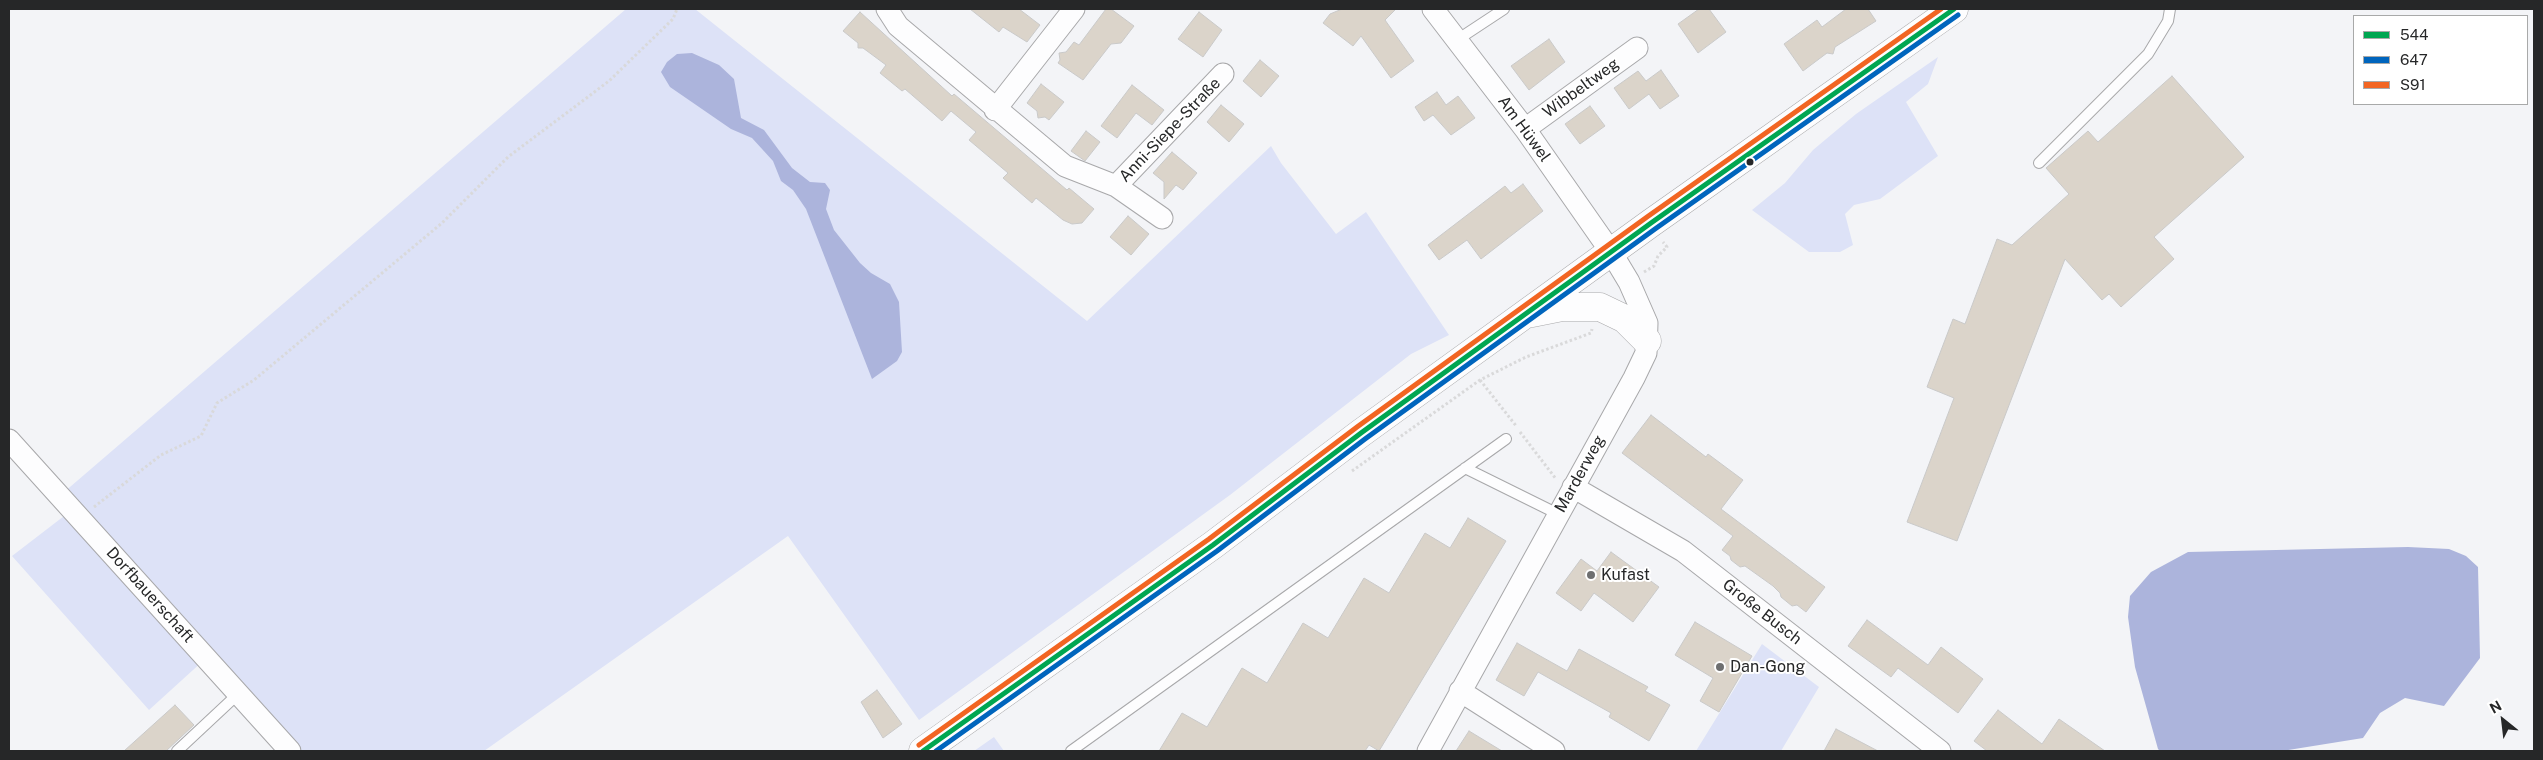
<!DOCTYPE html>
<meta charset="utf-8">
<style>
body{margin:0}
#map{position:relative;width:2543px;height:760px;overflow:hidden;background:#f3f4f7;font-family:"Public Sans",sans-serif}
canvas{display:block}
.frame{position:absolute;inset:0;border:10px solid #262728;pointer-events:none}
.legend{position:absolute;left:2353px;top:15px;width:175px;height:90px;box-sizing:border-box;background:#fff;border:1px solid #a8a9a9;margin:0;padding:6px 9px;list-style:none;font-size:15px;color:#262728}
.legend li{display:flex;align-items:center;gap:10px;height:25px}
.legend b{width:25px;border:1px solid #a8a9a9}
.north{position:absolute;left:2478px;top:695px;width:50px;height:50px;-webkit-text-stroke:4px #fff;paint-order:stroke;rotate:331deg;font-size:14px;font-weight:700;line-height:20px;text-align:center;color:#262728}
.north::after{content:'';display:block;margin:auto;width:18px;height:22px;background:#262728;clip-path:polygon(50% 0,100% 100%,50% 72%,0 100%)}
</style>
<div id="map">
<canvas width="2543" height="760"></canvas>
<div class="frame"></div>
<ul class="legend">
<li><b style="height:6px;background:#00a651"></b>544</li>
<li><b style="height:6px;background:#0065bd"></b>647</li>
<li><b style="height:6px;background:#f26522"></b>S91</li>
</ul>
<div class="north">N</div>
</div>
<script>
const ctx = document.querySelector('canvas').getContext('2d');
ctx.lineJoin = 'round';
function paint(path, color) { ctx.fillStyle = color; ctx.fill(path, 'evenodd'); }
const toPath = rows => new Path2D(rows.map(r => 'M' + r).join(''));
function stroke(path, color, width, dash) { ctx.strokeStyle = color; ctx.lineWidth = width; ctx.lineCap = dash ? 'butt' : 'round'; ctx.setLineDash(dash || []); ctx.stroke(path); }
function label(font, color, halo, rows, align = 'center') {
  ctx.font = font + ' "Public Sans",sans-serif'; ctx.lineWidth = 4; ctx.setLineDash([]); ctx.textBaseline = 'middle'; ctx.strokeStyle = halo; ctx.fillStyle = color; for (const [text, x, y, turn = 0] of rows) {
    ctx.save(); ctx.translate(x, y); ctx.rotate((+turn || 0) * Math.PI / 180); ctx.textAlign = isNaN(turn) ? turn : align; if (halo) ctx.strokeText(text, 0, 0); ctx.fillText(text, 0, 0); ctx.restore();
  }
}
paint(toPath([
 [626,9,695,9,1087,321,1271,146,1281,163,1336,234,1366,212,1449,335,1411,354,1230,495,919,720,788,536,484,751,301,751,63,493],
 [1938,57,1928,84,1906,102,1938,156,1880,199,1854,205,1845,214,1853,245,1840,252,1809,252,1752,210,1785,183,1813,150,1856,114],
 [68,513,204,660,149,710,12,556],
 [1762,644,1819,687,1781,751,1696,751],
 [994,737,1004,751,974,751]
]), '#dde2f7');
paint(toPath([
 [692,53,719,65,734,79,741,118,764,130,792,168,810,182,825,183,830,190,826,209,834,230,860,263,871,273,890,284,899,302,902,352,897,361,872,379,806,209,793,190,781,181,773,161,752,138,731,129,670,87,661,72,667,62,677,54],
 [2408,547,2449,549,2466,556,2478,567,2480,658,2444,706,2405,698,2380,713,2363,738,2282,751,2160,751,2158,749,2135,667,2128,617,2130,596,2151,572,2188,552]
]), '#acb4dc');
const building = toPath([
 [970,9,1019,9,1040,25,1027,42,1003,27,999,32,970,9],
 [1106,9,1111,9,1134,26,1121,43,1111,44,1083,80,1058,63,1060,60,1059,53,1066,52,1074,42,1079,45,1106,9],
 [1342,9,1396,9,1385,20,1414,61,1391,78,1361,36,1353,46,1323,23,1330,14,1342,9],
 [1699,9,1709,9,1726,32,1698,53,1678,24,1699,9],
 [1846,9,1868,9,1876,21,1835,47,1833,54,1827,53,1803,71,1784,44,1817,20,1822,27,1846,9],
 [860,12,952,96,954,94,1067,190,1069,188,1094,209,1082,223,1072,224,1063,220,1036,198,1032,203,1003,178,1008,173,969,140,976,132,951,111,942,121,905,89,902,91,880,73,886,65,863,48,858,48,858,43,843,31,860,12],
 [1199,12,1222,30,1203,57,1178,39,1199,12],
 [1549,39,1565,62,1529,90,1511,66,1549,39],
 [1260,60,1279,76,1261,97,1243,81,1260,60],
 [1661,70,1679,96,1660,109,1649,94,1629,109,1614,88,1638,71,1646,81,1661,70],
 [2172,76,2244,157,2154,237,2174,259,2121,307,2109,294,2102,300,2065,259,1957,541,1907,522,1954,398,1927,387,1953,319,1965,324,1997,239,2012,245,2069,194,2046,168,2088,131,2098,142,2172,76],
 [1041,84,1064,102,1049,120,1045,117,1038,118,1037,111,1027,103,1041,84],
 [1132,85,1164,110,1152,125,1136,113,1117,138,1101,126,1132,85],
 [1437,92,1446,105,1458,96,1475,118,1451,135,1433,115,1424,121,1415,107,1437,92],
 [1221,105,1244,124,1229,142,1207,122,1221,105],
 [1590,106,1605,126,1580,144,1565,124,1590,106],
 [1086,131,1100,142,1085,161,1071,151,1086,131],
 [1172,152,1197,173,1183,190,1176,185,1164,199,1164,182,1153,173,1172,152],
 [1523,184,1543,211,1481,259,1467,240,1439,260,1428,245,1505,186,1511,193,1523,184],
 [1128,216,1149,234,1131,255,1110,237,1128,216],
 [1651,415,1706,457,1708,454,1743,480,1721,509,1825,587,1806,612,1797,605,1792,606,1781,597,1780,593,1773,586,1745,566,1740,567,1731,560,1730,556,1722,550,1733,536,1622,453,1651,415],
 [1468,518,1506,541,1379,751,1369,745,1365,751,1159,751,1182,713,1207,727,1242,668,1267,683,1303,623,1328,638,1364,578,1389,593,1425,533,1450,548,1468,518],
 [1611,552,1659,587,1633,622,1594,593,1581,611,1556,593,1581,559,1597,571,1611,552],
 [1867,620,1928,665,1941,647,1983,679,1958,713,1898,668,1891,677,1848,646,1867,620],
 [1695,622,1752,656,1719,712,1700,701,1713,678,1675,655,1695,622],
 [1517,643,1567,671,1579,649,1648,687,1645,691,1670,705,1649,741,1609,717,1611,713,1538,672,1524,696,1496,680,1517,643],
 [877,690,902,724,883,738,861,702,877,690],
 [175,705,194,725,166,751,124,751,175,705],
 [1998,710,2042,744,2059,719,2105,751,1987,751,1974,741,1998,710],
 [1836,729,1878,751,1824,751,1836,729],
 [1469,731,1502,751,1456,751,1469,731]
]);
paint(building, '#dbd4ca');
stroke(building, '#c9c9c9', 1);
const lane = toPath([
 [1457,40,1504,9],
 [2039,163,2148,54,2168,21,2170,9],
 [1465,468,1558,514],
 [177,751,238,694],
 [1071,751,1506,439]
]);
const street = toPath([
 [887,9,898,26,1065,166,1116,186,1162,218],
 [995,110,1074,9],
 [1525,129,1637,48],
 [1116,186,1223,74],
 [9,440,290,751],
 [1573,487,1683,551,1940,751],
 [1460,691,1554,751],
 [1428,751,1634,378,1646,353,1647,323,1629,282,1611,252,1525,129,1433,9]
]);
const primary = toPath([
 [1532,313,1562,307,1600,307,1625,319,1647,341],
 [923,751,1213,545,1361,433,1651,223,1954,9]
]);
stroke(lane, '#a8a8aa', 12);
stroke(street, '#a8a8aa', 23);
stroke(primary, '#a8a8aa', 29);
stroke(toPath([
 [1644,272,1654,266,1658,256,1667,247,1663,242],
 [1480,380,1517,427],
 [1520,432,1556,479],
 [1352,471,1480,380,1526,357,1591,333,1592,329],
 [94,507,161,455,201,436,217,403,254,380,442,223,508,157,609,81,673,19,677,9]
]), '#d9d9da', 3, [2.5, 2.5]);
stroke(lane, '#fdfdfe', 10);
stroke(street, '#fdfdfe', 21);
stroke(primary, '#fdfdfe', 28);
stroke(toPath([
 [923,751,1213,545,1361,433,1651,223,1954,9]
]), '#00a651', 5);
stroke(toPath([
 [936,751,1217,551,1365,439,1655,229,1958,15]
]), '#0065bd', 5);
stroke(toPath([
 [919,745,1209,539,1357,427,1647,217,1941,9]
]), '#f26522', 5);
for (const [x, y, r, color] of [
 [1750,162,4.5,"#262728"],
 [1591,575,5,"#6e6f70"],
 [1720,667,5,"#6e6f70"]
]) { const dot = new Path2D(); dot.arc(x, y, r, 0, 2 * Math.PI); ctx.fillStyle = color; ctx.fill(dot); stroke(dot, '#fff', 2); }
label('16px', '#262728', '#fff', [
 ["Wibbeltweg",1581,88,-36],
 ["Am Hüwel",1524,129,54],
 ["Anni-Siepe-Straße",1170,130,-46],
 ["Marderweg",1580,474,-61],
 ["Dorfbauerschaft",150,595,48],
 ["Große Busch",1762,612,38]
]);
label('16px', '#262728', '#fff', [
 ["Kufast",1601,575],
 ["Dan-Gong",1730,667]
], 'left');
</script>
